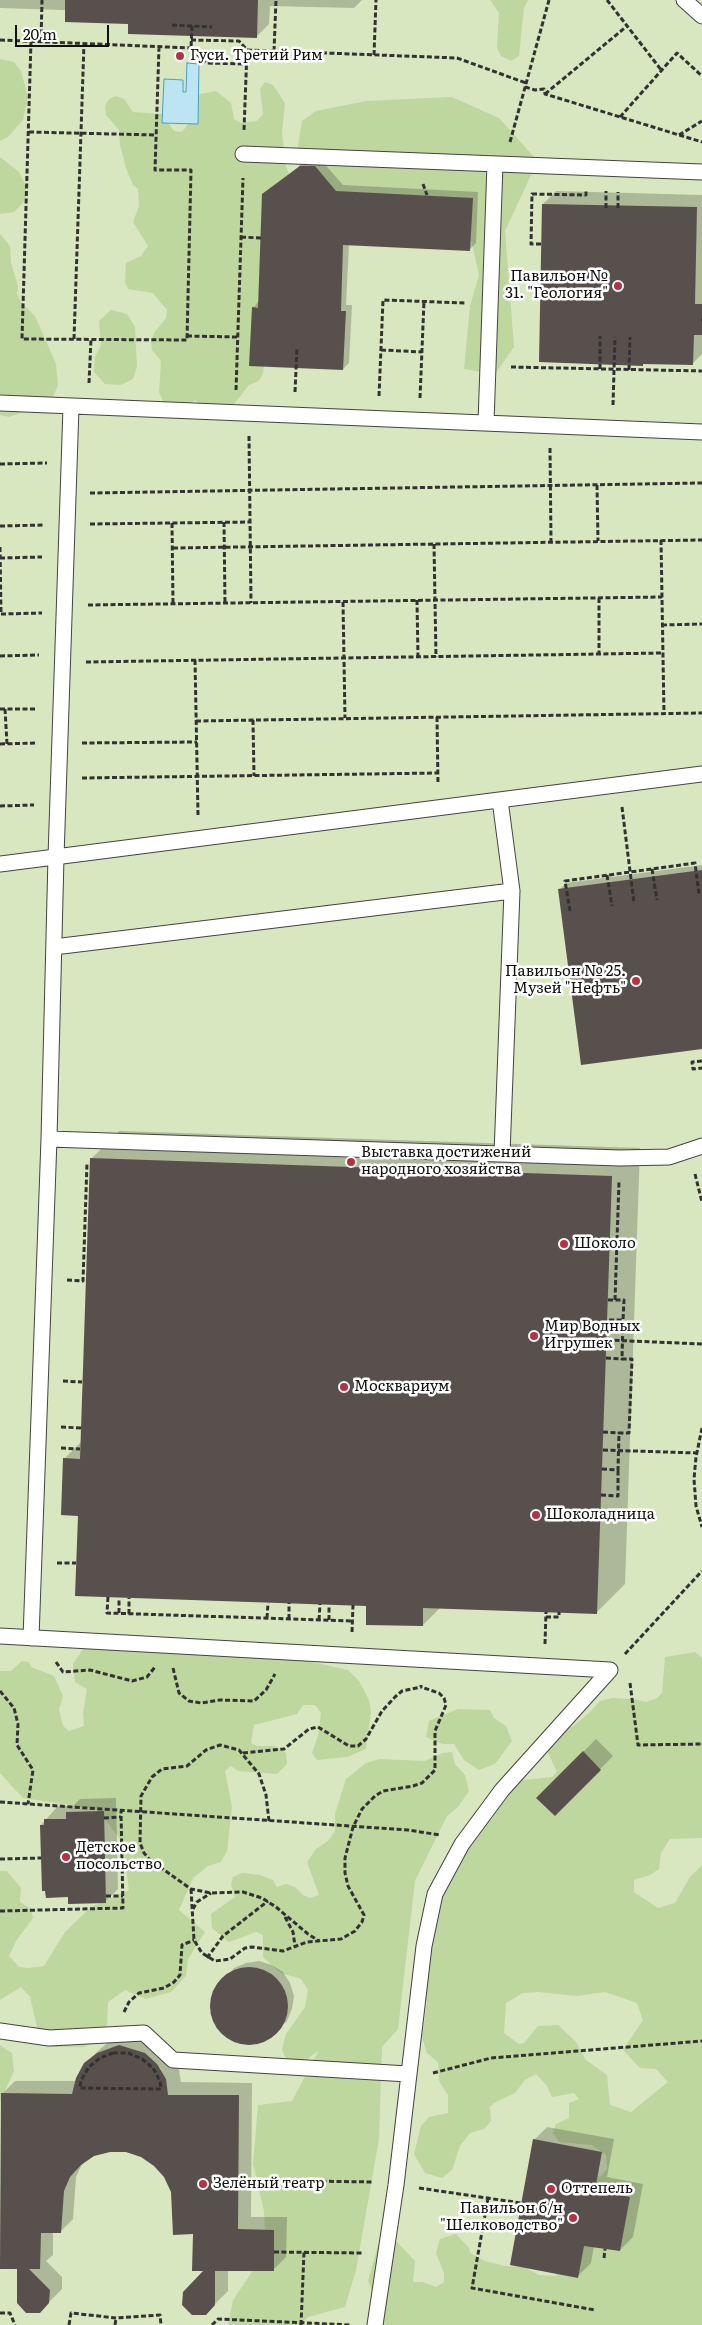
<!DOCTYPE html>
<meta charset="utf-8">
<style>
body{margin:0}
#map{position:relative;width:702px;height:2325px;overflow:hidden;background:#fefbf4;font-family:Literata,serif}
canvas{display:block}
.scale{position:absolute;left:15px;top:25px;width:94px;height:22px;box-sizing:border-box;border:2px solid #101010;border-top:0;padding-left:6px;font-size:15px;line-height:18px;white-space:nowrap;color:#101010;-webkit-text-stroke:4px #fff;paint-order:stroke}
</style>
<div id="map">
<canvas width="702" height="2325"></canvas>
<div class="scale">20 m</div>
</div>
<script>
const ctx = document.querySelector('canvas').getContext('2d');
ctx.lineJoin = 'round';
function paint(path, color) { ctx.fillStyle = color; ctx.fill(path, 'evenodd'); }
const toPath = rows => new Path2D(rows.map(r => 'M' + r).join(''));
function stroke(path, color, width, dash) { ctx.strokeStyle = color; ctx.lineWidth = width; ctx.lineCap = dash ? 'butt' : 'round'; ctx.setLineDash(dash || []); ctx.stroke(path); }
function label(font, color, halo, rows, align = 'center') {
  ctx.font = font + ' Literata,serif'; ctx.lineWidth = 5; ctx.setLineDash([]); ctx.textBaseline = 'middle'; ctx.strokeStyle = halo; ctx.fillStyle = color; for (const [text, x, y, turn = 0] of rows) {
    ctx.save(); ctx.translate(x, y); ctx.rotate((+turn || 0) * Math.PI / 180); ctx.textAlign = isNaN(turn) ? turn : align; if (halo) ctx.strokeText(text, 0, 0); ctx.fillText(text, 0, 0); ctx.restore();
  }
}
paint(toPath([
 [0,0,702,0,702,2325,0,2325]
]), '#d8e7bf');
paint(toPath([
 [490,0,528,0,524,8,519,56,511,61,501,56,497,48,499,13],
 [0,59,14,62,21,71,28,97,23,120,8,137,0,141],
 [265,82,273,85,285,103,282,133,286,167,291,178,263,373,259,381,249,385,227,413,203,411,196,400,186,405,164,403,159,392,161,361,152,350,151,342,154,333,166,318,167,310,153,293,128,289,125,282,126,263,141,256,148,246,133,222,139,206,138,189,133,185,126,168,120,145,119,130,106,115,105,106,109,99,116,96,124,99,133,112,162,114,174,131,182,132,188,124,192,106,200,94,216,91,231,103,234,119,241,123,257,121,263,114,260,89],
 [452,97,499,118,534,157,532,173,505,231,514,347,495,374,464,369,470,306,479,275,465,212,303,186,297,152,302,121,316,111,366,101],
 [0,157,19,172,26,186,26,196,23,203,14,212,0,214],
 [0,234,10,246,11,263,18,286,17,294,21,302,35,316,56,364,58,385,53,397,31,409,9,417,0,415],
 [111,310,127,314,135,327,137,367,133,379,121,385,105,384,94,372,95,357,101,345,99,321],
 [83,1649,277,1654,348,1670,359,1681,369,1700,371,1712,366,1749,347,1757,317,1760,312,1753,318,1736,321,1713,315,1705,303,1705,297,1714,254,1725,251,1743,257,1746,274,1746,286,1753,287,1764,277,1774,238,1771,231,1766,225,1771,232,1807,227,1851,221,1862,208,1866,193,1878,179,1910,205,1932,188,1959,186,1976,171,1992,146,1999,125,1990,108,2002,107,2025,95,2042,83,2047,50,2047,38,2031,30,1997,21,1987,0,2000,0,1871,7,1871,21,1888,20,1902,31,1909,33,1918,16,1941,9,1956,19,1967,28,1968,44,1966,65,1932,91,1907,129,1890,123,1843,97,1809,23,1798,0,1773,0,1671,11,1671,22,1661,29,1662,31,1667,54,1676,63,1696,59,1710,63,1726,69,1731,84,1726,83,1713,87,1689,75,1682,73,1664],
 [695,1652,702,1658,702,1838,670,1839,661,1853,659,1869,650,1875,634,1880,634,1892,658,1908,675,1903,690,1877,702,1865,702,2325,384,2325,384,2318,368,2281,378,2245,384,2239,397,2242,415,2261,413,2282,423,2282,436,2287,444,2282,444,2273,436,2253,440,2239,456,2234,469,2248,470,2253,485,2261,505,2266,524,2267,539,2275,555,2276,565,2266,588,2178,600,2177,607,2169,606,2155,592,2145,559,2142,553,2133,556,2124,569,2118,569,2103,579,2099,574,2093,552,2097,547,2086,536,2074,525,2080,515,2093,494,2103,490,2107,491,2121,484,2129,470,2133,460,2146,452,2170,442,2178,425,2173,414,2154,421,2126,429,2117,448,2113,448,2095,439,2081,438,2062,427,2053,422,2037,427,2002,420,1989,425,1915,478,1829,492,1819,510,1788,523,1780,552,1777,557,1772,548,1753,552,1733,572,1727,588,1714,600,1701,612,1698,633,1699,646,1702,657,1698,662,1693,665,1657],
 [538,1992,577,1996,605,1992,637,2003,643,2020,623,2050,640,2068,656,2069,668,2082,631,2112,610,2105,607,2075,586,2060,576,2042,558,2025,538,2026,524,2043,519,2044,504,2033,506,2003,523,1993],
 [458,1709,490,1710,494,1718,506,1726,512,1741,495,1764,479,1770,464,1760,454,1744,443,1744,426,1737,429,1721],
 [452,1752,455,1764,465,1775,469,1791,458,1807,447,1816,415,1881,398,2029,382,2047,379,2139,356,2270,345,2307,308,2317,300,2325,228,2325,233,2300,266,2251,264,2211,253,2164,258,2105,292,2101,319,2050,304,2062,291,2063,285,2057,282,2049,286,2034,305,2007,308,1990,301,1979,281,1973,263,1957,263,1935,256,1932,229,1942,212,1928,211,1914,235,1897,231,1885,233,1877,242,1873,260,1875,273,1880,277,1887,286,1884,295,1887,303,1895,310,1898,319,1895,307,1862,316,1849,328,1841,335,1831,335,1814,346,1779,366,1763,380,1759,425,1761,443,1753],
 [0,2045,12,2053,14,2071,0,2102]
]), '#bed79f');
const water = toPath([
 [187,63,199,64,198,124,162,123,164,79,183,80,183,92,186,92,187,63]
]);
paint(water, '#bce4f3');
stroke(water, '#47a0c5', 1);
paint(toPath([
 [0,0,362,0,354,8,270,6,269,24,256,37,130,23,92,11,0,8],
 [307,160,321,160,343,185,478,192,476,243,470,249,349,244,346,305,352,305,349,363,343,369,253,308,259,301,264,194],
 [556,191,702,195,702,354,693,363,543,204],
 [702,865,702,1048,560,889,566,883],
 [119,1131,640,1148,625,1584,597,1612,441,1607,423,1625,367,1604,79,1515,64,1459,82,1441,91,1159],
 [596,1739,613,1756,555,1815,538,1798],
 [116,1798,118,1889,105,1902,69,1896,41,1825,58,1806,73,1806,80,1799],
 [259,1961,272,1965,283,1972,290,1983,294,1996,292,2009,287,2021,271,2037,259,2043,246,2044,233,2041,222,2033,215,2022,211,2010,212,1997,218,1985,234,1968,246,1963],
 [136,2033,178,2065,181,2082,252,2083,251,2217,287,2217,286,2257,273,2270,228,2270,228,2291,205,2314,206,2269,194,2233,165,2177,155,2165,141,2156,126,2150,109,2151,94,2155,83,2162,76,2177,73,2219,60,2232,53,2232,53,2255,46,2261,62,2277,62,2289,39,2312,18,2268,0,2268,2,2094,15,2081,76,2081,85,2064,99,2050,111,2040],
 [547,2127,614,2139,607,2177,643,2184,633,2237,620,2250,594,2246,591,2263,578,2276,534,2140]
]), '#0003');
paint(toPath([
 [65,0,258,0,257,38,128,34,128,24,65,22],
 [300,166,315,166,336,191,473,198,470,251,343,245,341,311,346,311,343,370,249,366,252,307,258,308,262,194],
 [542,204,697,207,695,304,702,304,702,335,694,335,693,365,643,364,643,366,539,362],
 [702,870,702,1049,581,1065,558,889],
 [90,1158,612,1176,597,1614,423,1608,423,1626,366,1625,366,1606,75,1596,78,1516,61,1515,63,1458,80,1459],
 [583,1751,601,1770,555,1816,536,1798],
 [104,1811,106,1903,68,1904,68,1897,46,1898,45,1891,42,1891,40,1825,44,1825,44,1819,66,1819,66,1812],
 '210 2006a39 39 0 1 1 78 0a39 39 0 1 1-78 0Z',
 [119,2045,145,2053,157,2064,166,2079,168,2095,239,2095,238,2229,274,2230,274,2271,215,2271,215,2305,206,2315,192,2315,182,2305,183,2292,203,2271,192,2271,193,2234,173,2235,171,2192,164,2177,154,2166,141,2157,126,2152,110,2152,94,2156,81,2165,70,2177,64,2191,61,2233,41,2233,40,2269,29,2269,50,2290,49,2303,40,2313,26,2313,17,2303,17,2269,0,2269,1,2093,72,2094,76,2078,84,2063,97,2053],
 [533,2139,602,2152,595,2190,630,2197,620,2251,584,2246,578,2278,510,2265]
]), '#58504d');
const lane = toPath([
 [684,0,702,16],
 [243,154,702,172],
 [0,403,702,432],
 [486,423,495,164],
 [0,864,702,774],
 [54,947,512,891,500,800],
 [49,1139,620,1158,669,1157,702,1146],
 [502,1154,512,891],
 [0,1636,610,1670],
 [31,1638,49,1139,56,857,71,407],
 [0,2031,49,2038,144,2033,173,2060,408,2074],
 [375,2325,396,2185,424,1946,435,1894,462,1844,502,1790,610,1670]
]);
stroke(lane, '#434343', 17);
stroke(toPath([
 [607,0,662,71],
 [172,25,212,27],
 [192,26,191,48,206,63,246,64],
 [0,40,191,48],
 [191,40,239,41,247,50,244,130],
 [31,41,22,339,187,340,191,170,155,170,159,47],
 [41,42,42,0],
 [247,50,457,58,526,83],
 [274,51,276,0],
 [374,55,376,0],
 [525,87,535,90,544,89,545,94,702,142],
 [545,94,627,26],
 [620,117,677,53,702,76],
 [29,132,156,135],
 [679,135,702,121],
 [510,142,549,0],
 [423,184,427,195],
 [606,208,606,191],
 [618,208,618,192],
 [241,237,261,238],
 [541,244,531,244,532,194,586,195,586,191],
 [701,320,702,320],
 [187,336,238,337],
 [74,339,84,43],
 [381,350,422,352],
 [511,367,702,371],
 [600,369,600,336],
 [629,370,630,337],
 [89,383,91,339],
 [236,390,243,178],
 [295,392,297,348],
 [379,396,383,300,466,303],
 [420,398,424,301],
 [613,405,615,337],
 [249,436,251,603],
 [550,448,551,542],
 [0,464,47,463],
 [597,485,598,541],
 [90,493,702,483],
 [224,522,225,603],
 [172,523,173,604],
 [90,524,250,522],
 [0,526,44,525],
 [661,540,664,714],
 [434,544,436,657],
 [0,547,1,614],
 [173,548,702,540],
 [0,558,42,557],
 [599,598,599,654],
 [417,600,418,657],
 [343,602,345,718],
 [88,605,662,597],
 [1,614,42,613],
 [662,625,702,624],
 [0,656,39,655],
 [195,660,198,815],
 [86,662,663,653],
 [0,709,37,709],
 [5,709,7,744],
 [437,717,438,784],
 [253,720,254,776],
 [196,721,702,713],
 [82,743,197,742],
 [0,744,36,743],
 [82,778,437,773],
 [0,806,34,805],
 [622,807,634,903],
 [652,869,657,900],
 [607,875,612,906],
 [570,911,565,881,652,869,695,863,699,894],
 [702,1061,692,1062,693,1069,702,1068],
 [695,1174,702,1202],
 [67,1280,83,1281,87,1163],
 [608,1300,624,1300,623,1320],
 [615,1300,619,1181],
 [607,1340,702,1344],
 [606,1358,622,1359],
 [63,1381,82,1382],
 [61,1427,81,1428],
 [702,1428,696,1457,694,1479,696,1506,702,1527],
 [603,1432,619,1433],
 [61,1448,80,1449],
 [603,1450,697,1453],
 [602,1469,618,1470,619,1433,629,1433,632,1359,622,1359,623,1320,607,1320],
 [601,1495,618,1496,618,1470],
 [57,1563,76,1563],
 [108,1597,107,1613,353,1621],
 [119,1613,119,1598],
 [129,1614,129,1598],
 [546,1617,559,1617,559,1612],
 [267,1618,268,1603],
 [289,1619,289,1603],
 [319,1620,320,1604],
 [329,1620,329,1605],
 [352,1632,353,1605],
 [545,1644,546,1612],
 [625,1654,702,1571],
 [56,1662,63,1672,90,1670,132,1681,147,1677,155,1667],
 [173,1668,179,1693,189,1701,201,1703,220,1700,254,1701,266,1690,275,1674],
 [630,1683,638,1745,702,1744],
 [0,1691,14,1708,18,1724,17,1745,33,1770,28,1804],
 [243,1753,284,1749,309,1729,318,1727,349,1746,358,1746,366,1739,382,1711,395,1697,402,1691,421,1687,421,1685],
 [0,1802,408,1830,440,1835],
 [104,1818,121,1817],
 [269,1821,266,1795,259,1774,239,1750,220,1745,206,1750,187,1766,162,1769,152,1777,141,1796,140,1843,144,1853,150,1860,191,1889,211,1893,243,1892,262,1898,276,1907,308,1934,319,1941],
 [0,1859,41,1858],
 [191,1889,194,1940,202,1953,215,1961,230,1959,245,1948,252,1947,283,1951,307,1942,341,1939,355,1931,362,1922,364,1915,348,1886,345,1873,345,1858,353,1827,362,1809,375,1796,383,1791,413,1786,422,1783,435,1770,435,1731,446,1705,444,1698,439,1693,421,1687],
 [106,1896,123,1896],
 [193,1909,197,1902,211,1893],
 [0,1911,123,1908,121,1811],
 [285,1917,293,1932,295,1946],
 [207,1958,223,1936,268,1901],
 [124,2012,129,2002,139,1993,164,1988,174,1982,180,1975,182,1945,194,1940],
 [113,2053,128,2053,142,2059,153,2068,160,2081,161,2089,80,2088,81,2080,89,2067,100,2058,113,2053],
 [433,2073,491,2058,702,2041],
 [239,2180,373,2182],
 [419,2188,521,2203],
 [488,2198,472,2288,595,2310],
 [274,2252,362,2253],
 [604,2258,605,2249],
 [0,2313,10,2313,15,2325],
 [69,2325,71,2313,116,2318,160,2315,161,2325],
 [115,2325,116,2318],
 [212,2325,218,2319,352,2325],
 [301,2325,304,2252]
]), '#323232', 3, [5, 2.5]);
stroke(lane, '#fff', 15);
for (const [x, y, r, color] of [
 [180,56,5,"#b83045"],
 [618,286,5,"#b83045"],
 [636,981,5,"#b83045"],
 [351,1162,5,"#b83045"],
 [564,1244,5,"#b83045"],
 [534,1336,5,"#b83045"],
 [344,1387,5,"#b83045"],
 [536,1515,5,"#b83045"],
 [66,1857,5,"#b83045"],
 [203,2184,5,"#b83045"],
 [551,2189,5,"#b83045"],
 [573,2218,5,"#b83045"]
]) { const dot = new Path2D(); dot.arc(x, y, r, 0, 2 * Math.PI); ctx.fillStyle = color; ctx.fill(dot); stroke(dot, '#fff', 2); }
label('15px', '#101010', '#fff', [
 ["Гуси. Третий Рим",190,56],
 ["Павильон №",608,277,"right"],
 ["31. \"Геология\"",608,294,"right"],
 ["Павильон № 25.",626,972,"right"],
 ["Музей \"Нефть\"",626,989,"right"],
 ["Выставка достижений",361,1153],
 ["народного хозяйства",361,1170],
 ["Шоколо",574,1244],
 ["Мир Водных",544,1327],
 ["Игрушек",544,1344],
 ["Москвариум",354,1387],
 ["Шоколадница",546,1515],
 ["Детское",76,1848],
 ["посольство",76,1865],
 ["Зелёный театр",213,2184],
 ["Оттепель",561,2189],
 ["Павильон б/н",563,2209,"right"],
 ["\"Шелководство\"",563,2226,"right"]
], 'left');
</script>
